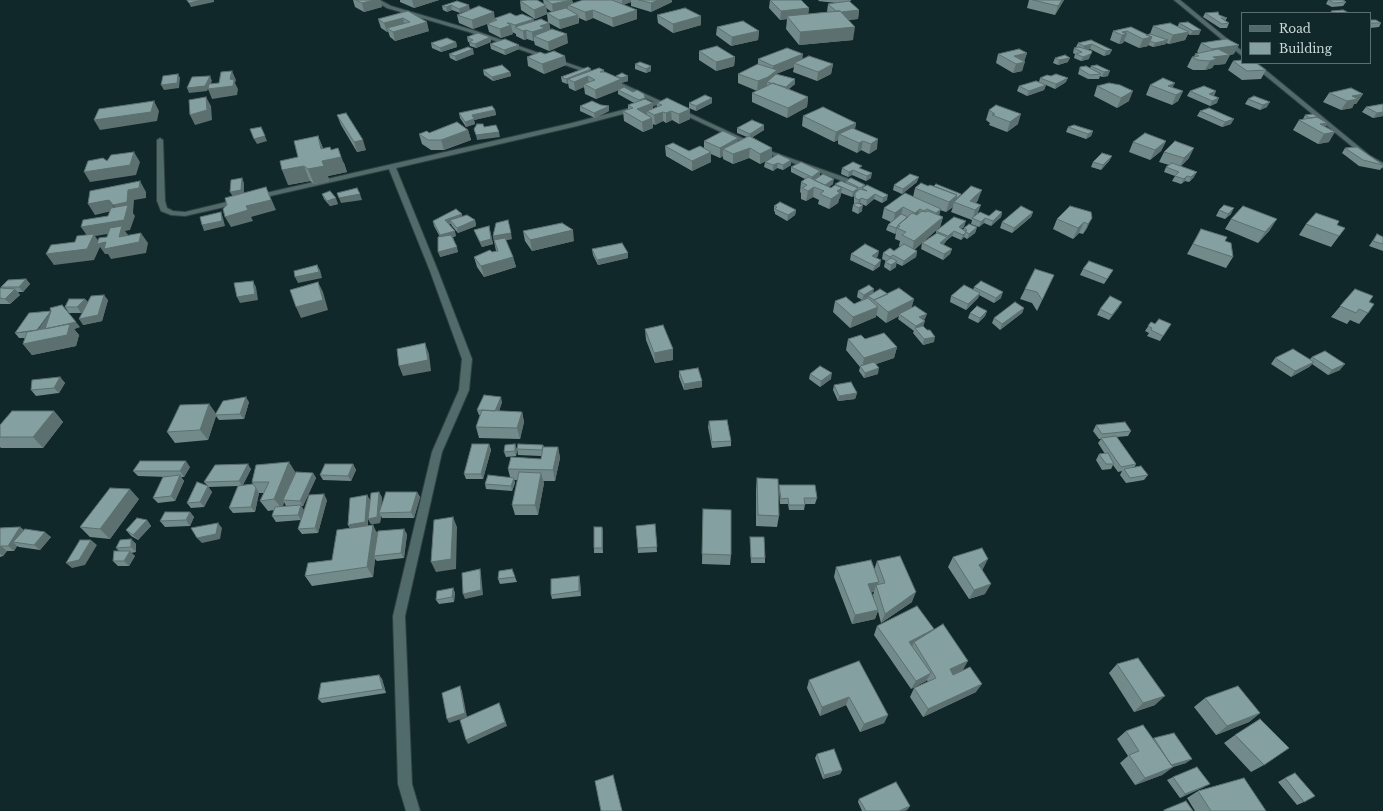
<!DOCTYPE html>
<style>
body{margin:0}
#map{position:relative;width:1383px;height:811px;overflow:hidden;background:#102829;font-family:"Libre Baskerville",serif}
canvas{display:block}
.legend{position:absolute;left:1241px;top:12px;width:130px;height:52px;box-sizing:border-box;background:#102829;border:1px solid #5a6e6f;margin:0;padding:5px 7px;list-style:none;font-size:12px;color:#cad8d8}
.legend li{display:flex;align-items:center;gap:8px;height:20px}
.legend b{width:20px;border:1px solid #5a6e6f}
</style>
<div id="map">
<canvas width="1383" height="811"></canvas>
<ul class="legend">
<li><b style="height:5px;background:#516b6a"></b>Road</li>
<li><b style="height:11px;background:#85a0a0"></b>Building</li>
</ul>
</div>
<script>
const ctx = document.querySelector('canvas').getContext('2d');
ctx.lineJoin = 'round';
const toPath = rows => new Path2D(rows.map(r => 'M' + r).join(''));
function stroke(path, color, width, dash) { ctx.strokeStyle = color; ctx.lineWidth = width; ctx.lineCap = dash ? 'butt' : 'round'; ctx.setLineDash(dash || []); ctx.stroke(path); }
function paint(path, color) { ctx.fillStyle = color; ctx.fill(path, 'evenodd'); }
const minor = toPath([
 [373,0,380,0,391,6,473,30,599,74,594,75,469,32,387,8,373,0],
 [1174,0,1180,0,1242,51,1242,56,1174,0],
 [1250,63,1257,63,1369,155,1383,163,1383,168,1365,157,1250,63],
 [608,79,612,79,665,103,573,127,396,168,438,271,472,359,469,390,442,452,405,616,412,784,420,811,406,811,398,784,393,616,432,452,459,390,462,359,430,271,389,169,257,199,253,197,257,195,572,123,654,102,608,81,608,79],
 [678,108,770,151,863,184,862,186,856,186,766,153,676,111,676,109,678,108],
 [160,138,163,140,165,201,167,208,173,211,185,212,239,199,242,199,242,203,185,216,171,215,161,211,157,201,157,140,160,138]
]);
stroke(minor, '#304141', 2);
paint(minor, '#516b6a');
paint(toPath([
 [353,0,380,0,382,7,364,12,355,7],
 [400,0,439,0,414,8,400,2],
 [543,0,572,0,573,3,583,0,672,0,672,2,651,12,631,6,631,2,623,5,637,19,613,27,593,18,586,21,579,18,579,23,560,29,549,23,550,29,568,43,549,51,535,45,534,41,533,41,527,39,524,40,516,36,516,34,512,32,513,34,501,38,489,32,487,24,473,29,459,23,457,15,495,18,516,16,534,21,548,22,547,14,535,19,521,10,520,1,544,4],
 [546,8,552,12,547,13],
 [770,0,809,8,808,14,827,12,828,4,836,3,818,1,819,0,851,0,850,2,859,10,858,19,848,20,853,40,799,45,786,29,787,19,780,20,769,8],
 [1029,0,1064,0,1055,15,1027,8],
 [1328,0,1345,0,1344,1,1346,2,1343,6,1332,7,1326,4],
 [469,5,460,13,452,10,447,12,443,10,442,6],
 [408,11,429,31,395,41,390,37,388,31,387,32,381,28,378,19],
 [1205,13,1219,15,1227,18,1225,21,1229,23,1227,28,1220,28,1203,17],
 [657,15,701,16,701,25,673,33,658,23],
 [1370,20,1381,23,1379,27,1370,28],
 [1179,23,1199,35,1190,35,1188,34,1185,40,1169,44,1166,43,1166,44,1153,47,1148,45,1148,46,1139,48,1124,41,1123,43,1119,44,1110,40,1113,31,1131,27,1146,35,1150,34,1153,26,1178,26],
 [717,27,759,31,758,40,731,46,716,35],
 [467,37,490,37,491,42,476,48,470,46,469,42,468,42],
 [1091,40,1110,54,1104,56,1090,49,1087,50,1089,59,1081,61,1074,58,1075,54,1073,53,1074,48,1077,48,1076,47,1078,43],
 [456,42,457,47,441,52,432,48,431,43],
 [1201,43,1234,54,1230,55,1225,64,1214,65,1212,68,1205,70,1193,70,1187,67,1192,57,1194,57,1195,54,1198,53,1197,52],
 [490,44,519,49,505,55,491,49],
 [699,51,735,57,734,66,716,71,699,60],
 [1027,53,1024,61,1022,71,1013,73,996,63,998,54],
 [449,54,474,54,456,61,450,58],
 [545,54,565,56,566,65,544,74,528,66,527,57],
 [1055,58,1068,62,1058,65,1053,63],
 [758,59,802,59,833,64,831,74,817,81,793,72,794,67,776,74,795,79,795,84,789,89,808,97,807,107,787,118,752,102,752,93,757,91,738,83,738,74,758,64],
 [1233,61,1266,70,1261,79,1242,80,1228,70],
 [635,64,651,66,651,71,646,73,635,69],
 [1097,65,1108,76,1102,77,1100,76,1099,79,1088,79,1078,74,1080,67,1090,68,1091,66],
 [483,70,510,72,511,76,493,81,484,75],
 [604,70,604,72,616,77,616,76,628,81,621,83,622,88,645,99,653,109,657,107,657,103,690,109,690,119,679,124,672,120,666,123,663,121,655,125,653,124,653,128,643,132,624,121,623,111,628,109,628,105,634,103,618,94,618,90,596,99,585,94,584,87,575,91,569,88,568,83,567,84,562,82,561,77,591,71],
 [1040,78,1066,82,1055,89,1046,85,1044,90,1027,96,1017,91,1019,86,1039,82],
 [1150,85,1172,88,1183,91,1178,101,1172,105,1146,95],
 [1097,86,1129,101,1117,108,1094,96],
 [1190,91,1216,91,1214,96,1217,103,1210,106,1187,96],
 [1329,93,1363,94,1356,104,1354,104,1352,108,1341,110,1323,102],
 [712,98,712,103,696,111,689,108,689,103],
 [1248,99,1267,107,1260,110,1245,104],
 [1383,104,1383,116,1373,118,1362,112,1366,107],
 [601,105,609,106,609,111,595,118,580,111,580,106],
 [495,110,496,115,474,120,475,124,466,127,460,118,459,113],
 [989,110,1018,124,1007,132,989,125,990,123,986,120],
 [1200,111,1231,124,1222,127,1197,116],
 [337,115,366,150,357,152,341,125],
 [1305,115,1327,123,1325,127,1329,142,1318,144,1293,130,1299,120,1303,119],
 [803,116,856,123,855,129,877,149,869,154,861,150,857,153,838,144,838,140,834,142,802,126],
 [764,125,764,130,752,137,772,148,772,158,760,164,749,158,733,164,723,159,723,156,720,158,711,154,711,162,692,171,666,156,665,146,689,151,704,148,704,141,738,142,747,137,737,133,737,128],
 [1068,127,1093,131,1091,136,1086,139,1066,132],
 [468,130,471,140,444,150,431,150,422,144,419,134],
 [318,136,323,148,331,150,344,163,347,172,328,176,329,181,314,184,310,181,288,185,298,157],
 [1166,141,1161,151,1150,160,1129,152,1133,142],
 [1345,148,1383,165,1383,166,1380,170,1359,166,1342,153],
 [1164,152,1189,158,1181,166,1194,177,1189,182,1185,181,1181,184,1172,181,1175,176,1164,172,1166,167,1169,165,1159,162],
 [1112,156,1109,161,1101,170,1091,167,1093,162],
 [791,160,791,165,783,170,777,168,773,171,764,167,765,162],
 [791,167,820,171,820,176,833,184,829,187,831,188,835,185,835,184,846,183,846,181,865,185,865,187,887,200,882,203,874,199,866,206,860,203,860,204,862,211,858,214,852,211,853,205,855,204,854,204,854,196,852,197,841,193,840,198,839,199,838,203,829,209,818,204,819,200,813,197,806,201,801,199,801,193,800,192,801,182,805,179,791,172],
 [842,168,862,169,871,178,866,181,852,175,848,177,841,174],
 [917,182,902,194,893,190,894,185],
 [928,186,934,186,961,194,961,195,978,200,976,203,978,214,989,216,1002,212,1001,217,991,226,984,223,979,227,971,224,972,220,951,212,953,207,946,212,940,210,939,215,943,217,940,227,914,250,917,251,916,257,902,266,896,263,896,267,890,271,884,267,885,262,886,261,882,259,883,253,894,251,900,246,899,246,900,241,895,239,896,233,895,234,886,230,888,225,891,222,882,218,884,208,913,197,915,188],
 [322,194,338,204,330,206,324,199],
 [774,206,796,210,795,215,787,221,775,214,775,212,774,211],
 [1219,210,1231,214,1225,219,1216,216],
 [1033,212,1031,217,1012,233,1000,228,1002,222],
 [1091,212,1087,228,1083,234,1079,233,1073,239,1053,229,1057,219],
 [462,214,462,216,475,220,476,226,458,233,452,226,451,224,449,224,456,236,453,237,458,252,440,257,440,237,434,226,433,221],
 [1231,219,1270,230,1258,243,1225,229],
 [1306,224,1345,228,1331,247,1299,235],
 [489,226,493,244,482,247,476,235,474,230],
 [964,227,961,229,963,230,964,228,977,227,975,233,967,239,964,237,961,240,952,236,946,241,945,243,943,244,952,249,950,254,943,260,921,249,922,243,936,234,936,231],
 [1201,229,1225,241,1233,257,1226,268,1187,254],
 [523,231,574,241,532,251,525,241],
 [1377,234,1383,237,1383,251,1369,246],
 [493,236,512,239,506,240,513,257,516,267,484,277,477,267,474,257,496,251],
 [592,249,628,258,598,265,593,255],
 [851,254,878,256,876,258,880,266,873,271,850,260],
 [1083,269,1113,270,1110,275,1104,284,1080,275],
 [1054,275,1037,311,1032,303,1020,299,1025,289],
 [26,279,30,284,23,292,18,292,20,295,10,304,0,304,0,288,2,288,1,287],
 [974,287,1001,298,994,303,979,295,978,298,966,310,950,302,951,296,973,290],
 [1355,289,1369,302,1368,313,1359,324,1350,320,1347,324,1331,317],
 [858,291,888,294,914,299,911,308,925,319,923,320,923,326,934,342,923,345,913,333,914,331,898,319,899,316,886,323,876,315,876,317,850,328,833,312,835,301,854,304,862,300,857,297],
 [85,299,88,302,108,300,102,321,83,325,84,311,81,313,69,313,65,307],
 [1119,307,1109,320,1097,315,1100,309],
 [1024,308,1022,313,1000,330,992,323,994,318],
 [987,311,985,316,978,323,968,318,970,313],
 [1151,322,1155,324,1171,324,1160,341,1147,336,1149,333,1145,331],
 [80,327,74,329,79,335,76,346,32,355,23,344,25,338,19,338,15,333],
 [645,329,673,349,673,360,655,363,646,340],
 [848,339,865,339,897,347,894,358,876,364,878,374,864,378,859,371,860,367,846,350],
 [1312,357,1340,370,1328,375,1312,364,1309,367,1291,377,1271,364,1275,358,1310,359],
 [679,371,702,387,684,390,679,377],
 [810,374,831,379,820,387,809,379],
 [60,377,65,383,59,393,36,396,31,390],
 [834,385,857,393,855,399,838,401,833,390],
 [249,402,244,419,219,420,216,416,208,440,175,443,167,432,209,404,216,414],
 [502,402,499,411,522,412,524,422,520,439,479,438,476,427,480,415,479,415,477,410],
 [54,411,63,422,43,448,1,448,0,447,0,425],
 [709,421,731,441,731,446,712,448,708,427],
 [1096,425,1131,431,1128,436,1117,437,1136,464,1134,468,1148,475,1144,480,1126,483,1120,475,1122,471,1118,472,1113,465,1111,469,1102,470,1096,460,1099,454,1105,454,1098,443,1101,439,1099,439,1093,431],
 [489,444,491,450,483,479,466,479,464,474],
 [515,444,517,450,516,456,506,457,504,452],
 [543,445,544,447,558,447,560,458,555,481,543,481,544,483,538,515,515,515,512,505,518,480,514,480,515,483,512,491,486,489,485,484,510,477,508,469,541,459,541,456,518,455,517,449],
 [353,464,356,470,351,481,323,480,320,475],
 [190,467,184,477,181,477,184,481,175,501,158,503,153,498,167,477,138,476,133,471],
 [251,469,243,485,253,484,252,482,296,473,294,477,313,473,316,478,303,506,301,506,301,520,276,522,272,516,274,510,268,511,260,501,264,493,259,493,255,512,233,513,229,508,238,486,208,487,212,492,204,507,191,508,187,503,208,486,204,482],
 [284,502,286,506,293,506,283,506],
 [757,478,779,516,777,527,756,526,756,489],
 [779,485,817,498,815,504,805,504,804,510,789,510,788,504,780,504,779,490],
 [417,492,420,497,414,518,382,518,381,516,380,523,371,524,368,519,368,525,378,533,407,534,404,558,377,561,375,559,373,577,312,586,305,576,332,560,350,528,348,525,367,495,370,500,382,497,381,505],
 [139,499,110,539,90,537,80,527],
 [327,500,318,533,302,534,298,529],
 [703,509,731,555,730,565,702,564],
 [190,512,194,517,190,526,165,527,160,521],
 [147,520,151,526,138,540,131,536,126,530],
 [655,524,657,552,638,553,636,526],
 [20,527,24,530,51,537,40,550,19,547,17,546,14,551,7,551,3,556,0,557,0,528],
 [602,527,603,532,603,553,594,553,594,548],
 [750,537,765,558,765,563,751,563,750,542],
 [131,539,136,544,136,552,131,553,135,556,129,566,118,566,113,561,119,551,116,548],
 [953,557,983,569,982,570,985,594,969,599,948,567],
 [877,561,912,602,881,623,878,611,875,619,852,624,834,577,836,567,874,570],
 [871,592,874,592,873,595,875,603],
 [579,576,580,581,581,596,552,599,551,595],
 [515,577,517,582,500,584,498,579],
 [453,588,455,593,454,602,439,604,436,600],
 [877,626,934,629,934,630,963,670,953,675,976,692,923,717,910,697,914,688,928,682,927,680,926,681,911,689,874,635],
 [859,661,888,715,884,723,860,732,846,705,820,716,807,688,809,680],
 [1117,664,1155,705,1134,712,1109,673],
 [379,675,382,679,386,693,322,703,318,699],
 [1205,698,1260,713,1249,722,1216,735,1194,707],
 [1126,731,1152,739,1154,738,1186,763,1173,767,1162,775,1135,785,1120,763,1128,756,1117,739],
 [1235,735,1264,765,1251,772,1224,743],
 [817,754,842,770,840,774,823,779,815,758],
 [1173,777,1204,787,1180,798,1167,780],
 [1285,778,1304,802,1297,805,1278,782],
 [1198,791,1266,811,1195,811,1187,798],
 [859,799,910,806,907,810,904,811,862,811,858,802]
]), '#728a8a');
paint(toPath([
 [202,0,214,0,214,2,191,7,189,3],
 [374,0,380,0,382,7,364,12,362,3],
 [412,0,439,0,414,8],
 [572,0,573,7,568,5,568,10,553,13,552,4],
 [622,0,631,0,631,2,622,5],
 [658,0,672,0,672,2,651,12,651,3],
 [1062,0,1064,0,1055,15,1058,6],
 [451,5,452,10,447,12,446,7],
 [469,5,470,10,460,13,459,9],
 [546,5,547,14,535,19,534,10],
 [809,8,808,16,787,16,787,19,780,20,781,11],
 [593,10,593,18,586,21,585,12],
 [637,10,637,19,613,27,612,18],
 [859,10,858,19,836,21,838,12],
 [494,12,495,20,493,19,493,21,473,29,472,20],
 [578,15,579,23,560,29,559,20],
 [701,16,701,25,673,33,673,24],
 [403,18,405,27,387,28,388,31,387,32,384,23],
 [534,19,535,27,526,30,527,39,524,40,523,31,515,27,515,25],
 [427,22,429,31,395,41,393,32],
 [507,23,509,23,509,26,511,25,513,34,501,38,500,29],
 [549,23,551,31,534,36,534,41,533,41,532,32,540,26],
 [855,27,853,40,799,45,800,32],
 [1201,30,1199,35,1190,35,1193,31],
 [759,31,758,40,731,46,732,37],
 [1127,31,1125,35,1127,34,1123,43,1119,44,1122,35,1122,32],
 [1189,32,1185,40,1169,44,1173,35],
 [567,34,568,43,549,51,548,42],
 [490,37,491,42,476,48,475,44],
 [1152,37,1148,46,1139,48,1143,39],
 [1168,40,1166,44,1153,47,1155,43],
 [456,42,457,47,441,52,440,48],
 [1092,44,1090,49,1083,51,1084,46],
 [519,45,519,49,505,55,504,50],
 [1239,45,1234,54,1227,55,1230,55,1225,64,1214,65,1212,68,1205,70,1210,61,1208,58,1212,49],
 [473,49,474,54,456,61,455,56],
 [1112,50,1110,54,1104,56,1106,51],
 [1027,53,1024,62,1025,62,1022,71,1013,73,1016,64,1014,56],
 [803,54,802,64,794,63,794,67,776,74,776,79,767,82,767,87,757,91,758,81,773,73,773,66],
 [1091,54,1089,59,1081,61,1083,57],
 [565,56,566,65,544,74,542,64],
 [735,57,734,66,716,71,716,62],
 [1070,58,1068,62,1058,65,1059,60],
 [833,64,831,74,817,81,818,72],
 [651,66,651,71,646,73,646,69],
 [591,69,591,74,568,79,568,83,567,84,566,79],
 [232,71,236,80,235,83,238,89,237,95,212,99,208,89,207,91,189,93,187,88,210,76,212,81,208,89,230,79],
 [1110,71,1108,76,1102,77,1104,72],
 [510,72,511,76,493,81,492,77],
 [178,74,180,78,179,88,164,90,161,85],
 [588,76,589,86,584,84,584,87,575,91,574,82],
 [628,76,628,81,621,83,621,78],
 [1068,78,1066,82,1055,89,1056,84],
 [621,79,622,89,596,99,595,90],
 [795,79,795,84,786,91,786,87],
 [1175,83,1170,92,1168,86],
 [1046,85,1044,90,1027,96,1029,91],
 [1133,91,1129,101,1117,108,1121,98],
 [1183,91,1178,101,1172,105,1176,95],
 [1216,91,1213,96,1209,94],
 [1363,94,1356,104,1354,104,1352,108,1341,110,1347,101,1352,96],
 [206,97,211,106,212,120,195,125,190,115],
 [808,97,807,107,787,118,788,108],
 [712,98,712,103,696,111,696,106],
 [1219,98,1217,103,1210,106,1212,101],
 [154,101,159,111,157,121,100,130,94,120],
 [1270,102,1267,107,1260,110,1263,105],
 [653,103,653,113,647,111,647,115,637,109],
 [609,106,609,111,595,118,594,113],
 [690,109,690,119,679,124,679,114],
 [495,110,496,115,474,120,475,124,466,127,465,122,472,115],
 [671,111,672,120,666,123,666,113],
 [663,112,663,121,655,125,654,115],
 [1383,112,1383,116,1373,118,1377,113],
 [1021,114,1018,124,1007,132,1010,122],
 [652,118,653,128,643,132,642,122],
 [1234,119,1231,124,1222,127,1225,122],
 [1326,122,1327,123,1321,132,1315,128],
 [856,123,854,132,839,134,838,140,834,142,836,132],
 [764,125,764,130,750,139,750,134],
 [468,130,471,140,444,150,441,140],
 [1093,131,1091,136,1086,139,1088,134],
 [499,132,500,137,477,140,476,135],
 [1335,132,1329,142,1318,144,1324,134],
 [265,136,267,141,257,144,254,139],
 [318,136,324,151,335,159,338,148,347,172,328,176,329,181,314,184,308,169,322,161,321,149],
 [738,138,738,148,723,149,723,156,720,158,720,148],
 [878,139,877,149,869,154,871,144],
 [363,140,366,150,357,152,354,142],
 [863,141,861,150,857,153,859,143],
 [1166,141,1161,151,1150,160,1155,150],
 [750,148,749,158,733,164,733,154],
 [772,148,772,158,760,164,760,154],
 [1194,148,1189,158,1179,168,1184,158],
 [134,152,140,162,136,175,90,182,84,172],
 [711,152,711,162,692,171,692,161],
 [1112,156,1109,161,1101,170,1103,165],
 [791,160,791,165,783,170,783,165],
 [778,163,777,168,773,171,773,165],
 [304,166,310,181,288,185,282,170],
 [853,170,852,175,848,177,849,172],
 [820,171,820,177,811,182,812,177],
 [1197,172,1194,177,1189,182,1191,177],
 [872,173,871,178,866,181,867,176],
 [1187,176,1185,181,1181,184,1184,179],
 [919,177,917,182,902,194,903,189],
 [242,178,244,183,244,195,233,197,230,192],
 [834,179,833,184,823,191,821,188],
 [140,181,146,192,146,198,134,200,133,213,135,216,130,230,125,231,129,236,141,233,148,243,146,253,111,259,108,254,105,254,100,247,94,260,54,265,46,254,88,237,81,227,120,215,113,205,128,190],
 [120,232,119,237,106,242,100,243,95,236],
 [266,187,276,210,251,217,253,221,231,227,225,217,246,206],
 [814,187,813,197,806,201,808,191],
 [842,188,840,198,839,199,838,203,829,209,831,199,837,191],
 [858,188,857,194,855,193,854,196,852,197,853,192],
 [982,190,978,200,970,208,970,201],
 [360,194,362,200,341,203,339,198],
 [875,194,874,199,866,206,867,200],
 [961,194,960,199,954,202,953,207,946,212,949,202,957,195],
 [888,195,887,200,882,203,883,198],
 [336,198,338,204,330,206,327,201],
 [861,198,860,203,858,205,859,200],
 [109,200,116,210,95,215,88,204],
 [863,205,862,211,858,214,859,208],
 [981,205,977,215,973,218,975,210],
 [903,207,900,218,893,223,895,213],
 [1234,208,1231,214,1225,219,1228,214],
 [920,209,917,219,912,223,915,213],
 [941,209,938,219,933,223,936,213],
 [796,210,795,215,787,221,788,215],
 [221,212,223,218,225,226,204,231,202,225],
 [1002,212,1001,217,991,226,993,221],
 [1033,212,1031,217,1012,233,1014,228],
 [462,214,463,220,450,220,451,224,447,225,445,220],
 [943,217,940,227,912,252,914,241],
 [985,218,984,223,979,227,981,222],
 [1092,218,1087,228,1083,234,1088,224],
 [1277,219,1270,230,1258,243,1265,232],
 [475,220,476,226,458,233,457,228],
 [966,221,964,227,957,233,959,227],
 [1084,222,1079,233,1073,239,1078,228],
 [489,226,493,244,482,247,480,242],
 [897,227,896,233,895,234,896,228],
 [977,227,975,233,967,239,969,234],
 [573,230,574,241,532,251,530,240],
 [455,231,456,236,441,240,440,235],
 [954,231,952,236,946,241,948,236],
 [966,232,964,237,961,240,963,235],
 [511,233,512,239,494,241,493,236],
 [947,237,945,243,938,248,940,243],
 [457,247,458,252,440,257,438,252],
 [952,249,950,254,943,260,944,254],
 [879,251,878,256,871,261,872,256],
 [917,251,916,257,902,266,904,261],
 [628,253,628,258,598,265,597,260],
 [513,257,516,267,484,277,481,266],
 [881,260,880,266,873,271,875,266],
 [897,261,896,267,890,271,891,265],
 [317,265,320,270,322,278,298,283,295,277],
 [1054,275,1049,286,1037,311,1042,300],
 [26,279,30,284,23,292,19,287],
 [253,281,256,287,258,300,240,303,237,297],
 [318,282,323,292,328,310,301,318,296,307],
 [15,289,20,295,10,304,5,299],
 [874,289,873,294,868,296,868,297,862,300,864,295],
 [1003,292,1001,298,994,303,996,298],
 [980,293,978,298,966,310,968,304],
 [104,295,108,300,102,321,83,325,79,319],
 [85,299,89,304,81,313,77,307],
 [914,299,911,310,899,314,899,316,886,323,888,312],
 [1122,302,1119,307,1109,320,1112,315],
 [878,307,876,317,850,328,853,317],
 [1024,308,1022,313,1000,330,1002,324],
 [51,311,76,322,80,327,74,329,79,335,76,346,32,355,23,344,37,331],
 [987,311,985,316,978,323,980,318],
 [927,314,925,319,918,323,919,317],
 [925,321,923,327,915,328,916,326],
 [935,337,934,342,923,345,924,339],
 [425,343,429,354,431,371,403,376,399,366],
 [897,347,894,358,862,369,864,358],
 [673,349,673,360,655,363,654,353],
 [1314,362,1309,367,1291,377,1295,371],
 [1345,364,1340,370,1328,375,1332,370],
 [879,368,878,374,864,378,865,373],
 [832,373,831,379,820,387,821,381],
 [60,377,65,383,59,393,54,388],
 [702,381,702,387,684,390,684,384],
 [857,393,855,399,838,401,839,396],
 [246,397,249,402,244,419,240,414],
 [501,397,502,402,497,417,495,411],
 [209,404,217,415,215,415,216,416,208,440,200,430],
 [54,411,63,422,43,448,33,437],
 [522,412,524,422,520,439,517,428],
 [489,444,491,450,483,479,481,474],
 [515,444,517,450,516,456,515,451],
 [558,447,560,458,555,481,553,470],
 [186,461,190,467,184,477,180,471],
 [289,462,296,473,285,500,283,500,284,502,282,509,274,499],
 [248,464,251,469,242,486,239,481],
 [353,464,356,470,351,481,348,476],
 [313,473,316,478,303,506,300,501],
 [541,473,544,483,538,515,535,505],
 [180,475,184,481,175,501,171,496],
 [514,478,515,483,512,491,511,486],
 [208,486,212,492,204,507,200,502],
 [256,488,259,493,255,512,251,507],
 [130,489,139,499,110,539,100,529],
 [379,492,382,497,381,513,379,513,381,516,380,523,371,524,368,519,368,527,351,530,348,525,367,495,370,500],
 [417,492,420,497,414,518,411,512],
 [324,494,327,500,318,533,315,528],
 [301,505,304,510,301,520,298,515],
 [190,512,194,517,190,526,186,520],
 [453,517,457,527,456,569,436,572,431,562],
 [147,520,151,526,138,540,133,535],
 [218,523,222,528,220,539,202,543,197,538],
 [373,525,378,535,374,556,375,559,373,577,367,567],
 [20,527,26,533,13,542,17,546,14,551,8,546],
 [602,527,603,532,603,553,602,548],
 [404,529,407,534,404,558,401,553],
 [45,532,51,537,40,550,34,545],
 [131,539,136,544,136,552,131,547],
 [91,540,97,545,85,565,72,568,66,563],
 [1,546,7,551,3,556,0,554,0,547],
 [130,551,135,556,129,566,124,561],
 [988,559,983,569,973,575,979,565],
 [480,569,481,574,483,595,465,599,463,594],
 [579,576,580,581,581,596,579,591],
 [879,582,877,588,876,585,874,592,864,594,868,584],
 [991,584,985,594,969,599,974,590],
 [453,588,455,593,454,602,452,597],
 [916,592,912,602,881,623,885,614],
 [878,610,875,619,852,624,855,615],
 [934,629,930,638,914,642,912,647,909,642],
 [968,661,963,670,945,678,950,669],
 [931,673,926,681,911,689,916,681],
 [379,675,382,679,386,693,383,689],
 [982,684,976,692,923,717,928,709],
 [460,686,462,691,467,717,449,723,447,719],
 [1165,696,1155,705,1134,712,1143,703],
 [849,697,846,705,820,716,822,707],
 [499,703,501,707,507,726,468,744,466,740],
 [1260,713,1249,722,1216,735,1227,726],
 [888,715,884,723,860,732,864,724],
 [1192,759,1186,763,1165,769,1170,765],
 [1173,767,1162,775,1135,785,1145,778],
 [842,770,840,774,823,779,824,775],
 [1210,784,1204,787,1180,798,1185,794],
 [910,806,907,810,904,811,899,811]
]), '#5d7070');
const building = toPath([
 [187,0,202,0,189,3,187,0],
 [356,0,374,0,362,3,356,0],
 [526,0,537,0,546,5,534,10,520,1,526,0],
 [546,0,571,0,552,4,546,0],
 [583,0,612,0,637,10,612,18,593,10,585,12,568,5,583,0],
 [639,0,658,0,651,3,639,0],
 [770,0,801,0,809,8,781,11,770,0],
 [1033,0,1062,0,1058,6,1033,0],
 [1329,0,1342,0,1346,2,1334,3,1329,0],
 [457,1,469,5,459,9,451,5,446,7,442,6,457,1],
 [849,1,859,10,841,12,840,11,836,11,828,4,849,1],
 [479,6,494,12,472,20,457,15,479,6],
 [566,8,578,15,559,20,547,13,566,8],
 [685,8,701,16,673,24,657,15,685,8],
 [1343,10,1349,13,1332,13,1331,11,1343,10],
 [408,11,427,22,393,32,387,28,410,22,403,18,384,23,378,19,408,11],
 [840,11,855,27,800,32,787,16,840,11],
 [1218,12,1219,15,1227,18,1221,18,1229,23,1222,24,1205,13,1218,12],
 [510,13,516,16,522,14,534,19,515,25,509,23,507,23,511,25,500,29,487,24,497,20,493,19,510,13],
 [541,19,549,23,540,26,545,28,532,32,526,30,523,31,515,27,541,19],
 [1370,20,1376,20,1381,23,1370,23,1370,20],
 [743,21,759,31,732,37,717,27,743,21],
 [1188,22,1201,30,1193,31,1179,23,1188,22],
 [1170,23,1189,32,1173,35,1153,26,1170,23],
 [1131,27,1152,37,1143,39,1127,31,1122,32,1127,34,1122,35,1113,31,1131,27],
 [552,29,567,34,548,42,534,36,552,29],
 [478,33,490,37,475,44,469,42,473,40,467,37,478,33],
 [1150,34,1168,40,1155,43,1150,41,1152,37,1146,35,1150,34],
 [447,38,456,42,440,48,431,43,447,38],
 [505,39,519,45,504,50,490,44,505,39],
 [1227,39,1239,45,1212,49,1201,43,1227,39],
 [1091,40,1112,50,1106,51,1092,44,1084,46,1078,43,1091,40],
 [717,46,735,57,716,62,699,51,717,46],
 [468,47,473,49,455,56,449,54,468,47],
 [1079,47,1092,51,1091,54,1083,57,1076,54,1082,52,1074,48,1079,47],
 [787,48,803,54,773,66,758,59,787,48],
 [1019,49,1027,53,1014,56,1025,62,1016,64,998,54,1019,49],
 [1218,49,1230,55,1213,57,1217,59,1210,61,1198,60,1192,57,1199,56,1195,54,1218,49],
 [554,51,565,56,542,64,527,57,540,52,545,54,554,51],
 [1065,55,1070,58,1059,60,1055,58,1065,55],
 [809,56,833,64,818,72,794,63,809,56],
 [1242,60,1242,63,1256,63,1266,70,1247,71,1233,61,1242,60],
 [640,62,651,66,646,69,635,64,640,62],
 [758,64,777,70,768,77,758,81,738,74,758,64],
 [502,65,510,72,492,77,483,70,502,65],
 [1097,65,1110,71,1104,72,1091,66,1097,65],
 [1086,66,1101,74,1090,75,1080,69,1080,67,1086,66],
 [588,67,591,69,566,79,561,77,588,67],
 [599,68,604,70,600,72,605,72,621,79,595,90,584,84,595,80,588,76,574,82,568,79,599,68],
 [232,71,230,79,234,80,233,86,208,89,209,84,219,83,221,72,232,71],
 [622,73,628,76,621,78,616,76,622,73],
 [178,74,177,83,161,85,163,76,178,74],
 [776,74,795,79,786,87,767,82,776,74],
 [1056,74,1068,78,1056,84,1040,78,1047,75,1051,76,1056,74],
 [210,76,205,86,187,88,192,77,210,76],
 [1163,78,1175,83,1168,86,1183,91,1176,95,1150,85,1163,78],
 [1036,81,1046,85,1029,91,1019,86,1036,81],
 [773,83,808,97,788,108,752,93,773,83],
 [1109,83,1120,85,1133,91,1121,98,1097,86,1109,83],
 [1204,86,1216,91,1209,94,1219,98,1212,101,1190,91,1204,86],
 [624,87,633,92,637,90,644,94,645,98,639,100,618,90,624,87],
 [1351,88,1363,94,1352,96,1358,99,1347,101,1329,93,1351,88],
 [705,95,712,98,696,106,689,103,705,95],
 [1254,96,1270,102,1263,105,1248,99,1254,96],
 [206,97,207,110,190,115,189,100,206,97],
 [667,98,690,109,679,114,671,111,666,113,663,112,654,115,647,111,662,105,657,103,667,98],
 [645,99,653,103,637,109,652,118,642,122,623,111,633,108,628,105,645,99],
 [154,101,151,112,94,120,99,109,154,101],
 [592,101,601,105,609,106,594,113,580,106,592,101],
 [1383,104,1383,112,1377,113,1366,107,1383,104],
 [996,105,1021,114,1010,122,992,115,995,114,989,110,996,105],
 [492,106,495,110,472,115,474,119,465,122,459,113,492,106],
 [823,107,856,123,836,132,803,116,823,107],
 [1209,108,1234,119,1225,122,1200,111,1209,108],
 [346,113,363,140,354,142,337,115,346,113],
 [1313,114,1326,122,1317,117,1310,118,1305,115,1313,114],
 [1317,117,1327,123,1320,124,1335,132,1324,134,1299,120,1317,117],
 [752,120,764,125,750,134,737,128,752,120],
 [457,122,468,130,441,140,428,140,419,134,427,131,429,133,457,122],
 [477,124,483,124,484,127,496,125,499,132,476,135,474,129,477,124],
 [1074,125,1093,131,1088,134,1068,127,1074,125],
 [261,127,265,136,254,139,250,129,261,127],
 [852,128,878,139,871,144,863,141,859,143,839,134,852,128],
 [723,131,738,138,720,148,704,141,723,131],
 [1145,133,1166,141,1155,150,1133,142,1145,133],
 [318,136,321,149,330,147,331,150,338,148,341,157,322,161,324,166,308,169,304,166,282,170,280,161,298,157,294,141,318,136],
 [749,136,772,148,760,154,750,148,733,154,723,149,749,136],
 [1175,141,1194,148,1184,158,1164,152,1175,141],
 [673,143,689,151,700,146,711,152,692,161,665,146,673,143],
 [1357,147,1383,165,1363,160,1345,148,1357,147],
 [134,152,130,165,84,172,88,161,103,158,107,161,111,155,134,152],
 [1102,153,1112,156,1103,165,1093,162,1102,153],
 [778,154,791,160,783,165,778,163,773,165,765,162,778,154],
 [801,162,820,171,812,177,791,167,801,162],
 [853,162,862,166,859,168,872,173,867,176,853,170,849,172,842,168,853,162],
 [1172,163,1197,172,1191,177,1187,176,1184,179,1175,176,1179,172,1166,167,1172,163],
 [823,174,834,179,825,185,814,180,823,174],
 [910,174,919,177,903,189,894,185,910,174],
 [808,177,831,188,835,185,842,188,837,191,840,193,831,199,820,194,824,191,814,187,808,191,802,188,807,185,801,182,808,177],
 [242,178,241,190,230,192,231,180,242,178],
 [851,178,865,185,860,188,846,181,851,178],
 [140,181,139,188,128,190,127,202,113,205,109,200,88,204,90,191,140,181],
 [841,181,858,188,853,192,835,184,841,181],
 [921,183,928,186,930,185,957,195,949,202,915,188,921,183],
 [936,184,961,194,956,199,957,195,934,186,936,184],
 [867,185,888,195,883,198,875,194,867,200,861,198,859,200,855,198,855,193,860,189,867,191,862,188,867,185],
 [971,186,982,190,970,201,981,205,975,210,954,202,971,186],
 [266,187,271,200,246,206,248,210,225,217,223,209,227,205,225,198,266,187],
 [357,188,360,194,339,198,337,193,357,188],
 [330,191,336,198,327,201,322,194,330,191],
 [905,193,941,209,936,213,927,209,924,211,920,209,915,213,903,207,895,213,884,208,905,193],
 [780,202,796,210,788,215,775,209,777,207,774,206,780,202],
 [857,203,863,205,859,208,853,205,857,203],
 [128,205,124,220,81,227,83,220,108,216,111,208,128,205],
 [1224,205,1234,208,1228,214,1219,210,1224,205],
 [1021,206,1033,212,1014,228,1002,222,1021,206],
 [1070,206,1091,212,1092,218,1088,224,1084,222,1078,228,1057,219,1070,206],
 [1243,206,1277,219,1265,232,1231,219,1243,206],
 [456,209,462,214,445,220,455,231,440,235,433,221,456,209],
 [996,210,1002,212,993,221,985,218,981,222,972,218,980,212,989,216,996,210],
 [922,211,926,212,928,211,943,217,914,241,902,235,906,232,897,228,900,226,898,225,912,213,917,215,922,211],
 [221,212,222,221,202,225,200,217,221,212],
 [1316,213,1339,221,1337,225,1345,228,1339,236,1306,224,1316,213],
 [901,214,908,217,898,225,897,227,896,228,888,225,901,214],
 [467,215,475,220,457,228,450,220,467,215],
 [954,217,966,221,959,227,966,232,963,235,954,231,948,236,936,231,954,217],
 [508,220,511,233,493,236,496,223,508,220],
 [562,223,573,230,530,240,523,231,562,223],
 [969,224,977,227,969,234,965,231,967,230,964,228,969,224],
 [122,226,119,237,141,233,139,242,104,249,106,242,97,244,99,238,107,237,110,228,122,226],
 [489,226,491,239,480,242,474,230,489,226],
 [1201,229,1227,237,1225,241,1231,243,1233,257,1193,244,1201,229],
 [937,233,947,237,940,243,952,249,944,254,922,243,937,233],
 [94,234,87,249,46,254,51,245,75,242,77,236,94,234],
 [1377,234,1383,237,1383,244,1373,241,1377,234],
 [451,235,457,247,438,252,438,237,451,235],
 [505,238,513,257,481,266,474,257,490,250,492,252,498,251,494,240,505,238],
 [622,243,628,253,597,260,592,249,622,243],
 [865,244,879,251,872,256,881,260,875,266,851,254,865,244],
 [904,244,917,251,904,261,893,255,890,257,883,253,890,248,894,251,904,244],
 [891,258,897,261,891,265,885,262,891,258],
 [1089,261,1113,270,1107,279,1083,269,1089,261],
 [317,265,319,272,295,277,294,271,317,265],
 [1035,269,1054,275,1042,300,1037,292,1025,289,1035,269],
 [26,279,19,287,1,287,8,280,26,279],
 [253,281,255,294,237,297,234,283,253,281],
 [981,281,1003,292,996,298,974,287,981,281],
 [318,282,323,300,296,307,290,290,318,282],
 [869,285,874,289,864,295,858,291,869,285],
 [964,285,980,293,968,304,951,296,964,285],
 [0,288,15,289,5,299,0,298,0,288],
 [899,288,914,299,888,312,874,300,899,288],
 [880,289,888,294,874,300,868,296,880,289],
 [1355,289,1373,296,1369,302,1374,304,1368,313,1359,309,1356,313,1340,306,1355,289],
 [104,295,98,315,79,319,91,296,104,295],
 [1110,296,1122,302,1112,315,1100,309,1110,296],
 [846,297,854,304,868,298,878,307,853,317,835,301,846,297],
 [69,299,85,299,77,307,65,307,69,299],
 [1015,302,1024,308,1002,324,994,318,1015,302],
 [62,305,76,322,45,329,51,311,37,330,15,333,29,313,51,311,50,308,62,305],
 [915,306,927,314,919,317,925,321,916,326,899,314,915,306],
 [977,306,987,311,980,318,970,313,977,306],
 [1159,319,1171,324,1163,336,1151,330,1152,328,1148,326,1151,322,1155,324,1159,319],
 [70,324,67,335,23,344,27,332,70,324],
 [663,325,673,349,654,353,645,329,663,325],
 [923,326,927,330,930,330,935,337,924,339,915,328,923,326],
 [884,333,897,347,864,358,848,339,861,335,865,339,884,333],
 [425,343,428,360,399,366,397,349,425,343],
 [1293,349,1314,362,1295,371,1275,358,1293,349],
 [1325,351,1345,364,1332,370,1312,357,1325,351],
 [874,362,879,368,865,373,860,366,874,362],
 [820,366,832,373,821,381,810,374,820,366],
 [698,368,702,381,684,384,679,371,698,368],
 [60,377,54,388,31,390,32,380,60,377],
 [851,382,857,393,839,396,834,385,851,382],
 [484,395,501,397,495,411,477,410,484,395],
 [246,397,240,414,215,415,223,401,246,397],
 [209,404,200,430,167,432,180,405,209,404],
 [482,410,522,412,517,428,476,427,482,410],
 [12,411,54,411,33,437,0,437,0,425,12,411],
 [727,420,731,441,712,442,709,421,727,420],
 [1125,422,1131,431,1102,434,1096,425,1125,422],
 [1116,436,1136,464,1121,467,1101,438,1116,436],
 [472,444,489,444,481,474,464,474,472,444],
 [515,444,515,451,504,452,505,445,515,444],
 [518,444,543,445,542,450,517,449,518,444],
 [543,447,558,447,553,470,508,469,511,457,541,459,543,447],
 [1108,453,1114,464,1106,464,1099,454,1108,453],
 [140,461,186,461,180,471,133,471,140,461],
 [289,462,274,499,260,501,269,482,252,482,256,465,289,462],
 [248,464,239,481,204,482,215,465,248,464],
 [325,464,353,464,348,476,320,475,325,464],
 [1141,466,1148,475,1130,478,1124,469,1141,466],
 [296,472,313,473,300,501,283,500,296,472],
 [519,472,541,473,535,505,512,505,519,472],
 [180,475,171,496,153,498,163,477,180,475],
 [488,475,514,478,511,486,485,484,488,475],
 [757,478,778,479,779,516,758,515,757,478],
 [197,482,208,486,200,502,187,503,197,482],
 [253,484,256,488,251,507,229,508,238,486,253,484],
 [779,485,815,485,817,498,804,498,805,505,789,505,788,498,781,499,779,485],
 [110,488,130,489,100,529,80,527,110,488],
 [379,492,377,517,368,519,371,493,379,492],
 [386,492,417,492,411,512,379,513,386,492],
 [324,494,315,528,298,529,309,495,324,494],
 [367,495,365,522,348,525,350,498,367,495],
 [301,505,298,515,272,516,275,507,301,505],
 [703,509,731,510,731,555,702,554,703,509],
 [165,512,190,512,186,520,160,521,165,512],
 [453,517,451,559,431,562,434,520,453,517],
 [137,518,147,520,133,535,126,530,137,518],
 [218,523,216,534,197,538,191,528,218,523],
 [655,524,657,547,638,548,636,526,655,524],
 [373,525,367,567,305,576,308,563,332,560,337,530,373,525],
 [20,527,8,546,1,546,0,547,0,528,20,527],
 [594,527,602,527,602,548,594,548,594,527],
 [25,529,45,532,34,545,13,542,25,529],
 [404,529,401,553,374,556,378,531,404,529],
 [750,537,764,537,765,558,751,558,750,537],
 [131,539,131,547,116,548,120,540,131,539],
 [80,540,91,540,79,560,66,563,80,540],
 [982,548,988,559,979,565,991,584,974,590,953,557,982,548],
 [114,551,130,551,124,561,113,561,114,551],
 [900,556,916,592,885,614,876,585,885,583,877,561,900,556],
 [871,560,879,582,868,584,878,610,855,615,836,567,871,560],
 [480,569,481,590,463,594,462,573,480,569],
 [512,569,515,577,498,579,499,571,512,569],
 [579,576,579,591,551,595,551,579,579,576],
 [453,588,452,597,436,600,437,591,453,588],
 [917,606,934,629,909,642,931,673,916,681,877,626,917,606],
 [943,624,968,661,950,669,953,675,970,667,982,684,928,709,914,688,936,678,914,642,943,624],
 [1138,658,1165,696,1143,703,1117,664,1138,658],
 [859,661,888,715,864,724,849,697,822,707,809,680,859,661],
 [379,675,383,689,318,699,321,683,379,675],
 [460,686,465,713,447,719,442,693,460,686],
 [1238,686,1260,713,1227,726,1205,698,1238,686],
 [499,703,505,722,466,740,460,720,499,703],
 [1260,719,1289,748,1264,765,1235,735,1260,719],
 [1143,725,1173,767,1145,778,1129,755,1139,751,1126,731,1143,725],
 [1174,733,1192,759,1171,765,1154,738,1174,733],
 [834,749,842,770,824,775,817,754,834,749],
 [1197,767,1210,784,1185,794,1173,777,1197,767],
 [1295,773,1315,796,1304,802,1285,778,1295,773],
 [613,775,622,811,601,811,595,781,613,775],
 [1244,778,1266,811,1211,811,1198,791,1244,778],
 [896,782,910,806,899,811,866,811,859,799,896,782],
 [1186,801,1193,811,1164,811,1164,810,1186,801]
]);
paint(building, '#85a0a0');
stroke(building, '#5d7070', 1);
</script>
